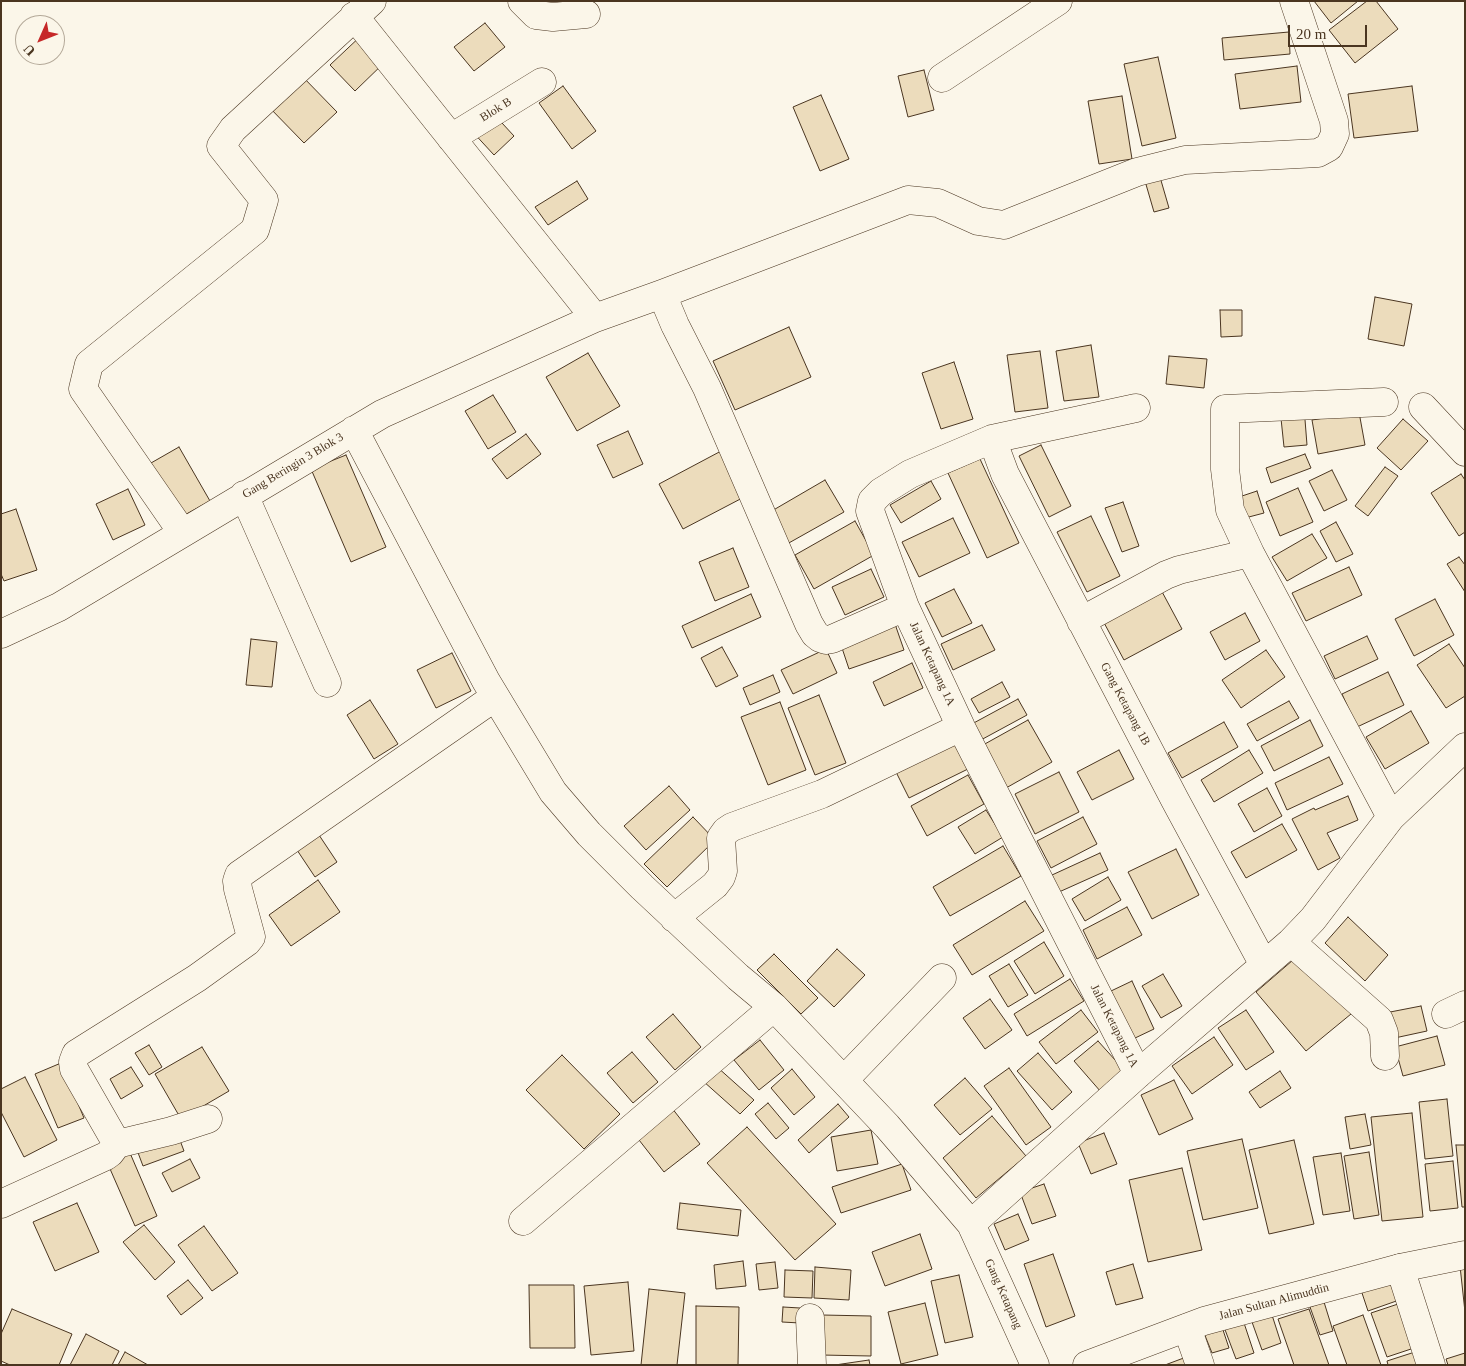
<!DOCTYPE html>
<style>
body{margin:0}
#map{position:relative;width:1466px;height:1366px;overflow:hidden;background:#fbf6e9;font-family:"Times New Roman",serif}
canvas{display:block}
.frame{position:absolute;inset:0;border:2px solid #4a3520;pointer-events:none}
.north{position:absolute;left:15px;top:15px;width:50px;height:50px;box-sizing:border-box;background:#fbf6e9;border:1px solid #b4a999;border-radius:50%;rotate:226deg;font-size:14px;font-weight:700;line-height:20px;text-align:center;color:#4a3520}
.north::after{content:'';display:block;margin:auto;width:18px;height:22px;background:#c62828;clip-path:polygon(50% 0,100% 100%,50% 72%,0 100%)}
.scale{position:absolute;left:1288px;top:25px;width:79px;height:22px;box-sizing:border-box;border:2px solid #4a3520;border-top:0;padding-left:6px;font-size:15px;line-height:18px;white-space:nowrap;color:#4a3520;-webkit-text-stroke:4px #fbf6e9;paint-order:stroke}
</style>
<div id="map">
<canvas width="1466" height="1366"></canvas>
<div class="frame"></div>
<div class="north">U</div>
<div class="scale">20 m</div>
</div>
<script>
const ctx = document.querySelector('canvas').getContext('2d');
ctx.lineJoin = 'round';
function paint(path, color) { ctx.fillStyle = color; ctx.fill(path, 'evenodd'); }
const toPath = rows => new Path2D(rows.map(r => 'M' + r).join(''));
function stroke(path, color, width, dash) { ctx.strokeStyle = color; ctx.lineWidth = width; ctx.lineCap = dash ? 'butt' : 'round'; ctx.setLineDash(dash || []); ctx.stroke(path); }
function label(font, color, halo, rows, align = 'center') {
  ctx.font = font + ' "Times New Roman",serif'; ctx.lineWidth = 4; ctx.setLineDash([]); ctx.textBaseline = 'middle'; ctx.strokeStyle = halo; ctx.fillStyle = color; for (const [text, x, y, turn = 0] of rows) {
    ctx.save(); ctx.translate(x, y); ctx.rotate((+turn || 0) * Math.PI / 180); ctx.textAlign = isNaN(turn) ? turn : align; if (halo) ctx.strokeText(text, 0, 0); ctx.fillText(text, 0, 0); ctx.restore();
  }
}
const building = toPath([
 [1314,1,1358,1,1331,23,1314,1],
 [1367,1,1376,1,1398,29,1355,63,1329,30,1367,1],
 [485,23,505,47,474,71,454,47,485,23],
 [1289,32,1290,54,1224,60,1222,38,1289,32],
 [364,33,388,59,355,91,330,65,364,33],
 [1158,57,1176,138,1142,146,1124,64,1158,57],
 [1297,66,1301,102,1240,109,1235,74,1297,66],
 [924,70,934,110,908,117,898,76,924,70],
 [299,73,337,112,304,143,266,104,299,73],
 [563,86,596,131,572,149,539,103,563,86],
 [1412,86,1418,131,1354,138,1348,94,1412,86],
 [821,95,849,159,820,171,793,107,821,95],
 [1122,96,1132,159,1099,164,1088,101,1122,96],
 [490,110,514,136,494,155,470,129,490,110],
 [1160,177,1169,208,1154,212,1145,181,1160,177],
 [577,181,588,199,548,225,535,207,577,181],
 [1375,297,1412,304,1404,346,1368,339,1375,297],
 [1220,310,1242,310,1242,336,1221,337,1220,310],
 [789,327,811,377,735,410,713,361,789,327],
 [1091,345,1099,397,1064,401,1056,351,1091,345],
 [1040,351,1048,408,1015,412,1007,355,1040,351],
 [588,353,620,406,577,431,546,377,588,353],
 [1169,356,1207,359,1204,388,1166,384,1169,356],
 [954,362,973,419,941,429,922,373,954,362],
 [493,395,516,432,488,449,465,411,493,395],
 [1304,407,1307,445,1284,447,1280,409,1304,407],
 [1359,412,1365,445,1318,454,1312,420,1359,412],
 [1403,419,1428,441,1401,470,1377,448,1403,419],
 [628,431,643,464,613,478,597,445,628,431],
 [526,434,541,454,507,479,492,459,526,434],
 [1041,445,1071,506,1049,517,1019,456,1041,445],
 [179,447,210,501,181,517,151,463,179,447],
 [723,450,748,495,683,529,659,484,723,450],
 [1305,454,1311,468,1271,483,1266,468,1305,454],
 [346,455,386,547,351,562,311,469,346,455],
 [980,459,1019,543,987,558,948,473,980,459],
 [1385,467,1398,476,1368,516,1355,506,1385,467],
 [1332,470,1347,500,1324,511,1309,481,1332,470],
 [1461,474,1465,480,1465,532,1459,536,1431,493,1461,474],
 [825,480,844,512,787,544,770,512,825,480],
 [931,481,941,499,901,523,890,505,931,481],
 [1298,488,1313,522,1280,536,1266,502,1298,488],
 [128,489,145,525,113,540,96,504,128,489],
 [1257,491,1264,513,1245,518,1239,497,1257,491],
 [1123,502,1139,546,1122,552,1105,508,1123,502],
 [16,509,37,570,4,581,1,574,1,514,16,509],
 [1091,516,1120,576,1087,592,1057,532,1091,516],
 [953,518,970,553,919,577,902,542,953,518],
 [855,521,874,555,814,589,795,555,855,521],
 [1336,522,1353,554,1336,562,1320,531,1336,522],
 [1312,534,1327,558,1287,581,1272,557,1312,534],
 [733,548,749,587,715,601,699,562,733,548],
 [1459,557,1465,565,1465,592,1447,564,1459,557],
 [1349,567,1362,595,1306,621,1292,593,1349,567],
 [871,569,884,597,845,615,832,587,871,569],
 [1160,588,1182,629,1124,660,1102,619,1160,588],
 [954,589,972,623,942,637,925,603,954,589],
 [751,594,761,617,692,648,682,626,751,594],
 [1435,599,1454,635,1414,656,1395,619,1435,599],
 [1245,613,1260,641,1225,660,1210,632,1245,613],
 [895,624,904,650,849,669,840,642,895,624],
 [982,625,995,650,953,670,941,644,982,625],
 [1367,636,1378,659,1335,679,1324,656,1367,636],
 [251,639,277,642,272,687,246,685,251,639],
 [1449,644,1465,668,1465,696,1446,708,1417,665,1449,644],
 [722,647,738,676,716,687,701,658,722,647],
 [826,649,837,673,793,694,781,670,826,649],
 [1266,650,1285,677,1241,708,1222,680,1266,650],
 [452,653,471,691,436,708,417,670,452,653],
 [912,663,923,688,884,706,873,682,912,663],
 [1388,672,1404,705,1357,727,1342,694,1388,672],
 [773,675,780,692,750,705,743,688,773,675],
 [1002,682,1010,697,979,713,971,699,1002,682],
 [819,695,846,763,815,775,788,708,819,695],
 [1018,699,1027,715,979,741,970,725,1018,699],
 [370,700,398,744,374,759,347,715,370,700],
 [1289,701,1299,718,1257,741,1247,724,1289,701],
 [780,702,806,770,768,785,741,717,780,702],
 [1411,711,1429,743,1385,769,1366,737,1411,711],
 [1028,720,1052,762,1006,788,983,745,1028,720],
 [1310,720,1323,746,1274,771,1261,746,1310,720],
 [1224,722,1238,747,1182,778,1168,753,1224,722],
 [954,736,970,768,909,798,893,766,954,736],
 [1119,750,1134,779,1092,800,1077,772,1119,750],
 [1249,750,1263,773,1214,802,1201,780,1249,750],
 [1329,757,1343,784,1287,810,1275,783,1329,757],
 [1059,772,1079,812,1035,834,1015,794,1059,772],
 [968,775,984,804,927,836,911,806,968,775],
 [669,786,690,810,646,850,624,826,669,786],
 [1267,788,1282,816,1254,832,1238,804,1267,788],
 [1348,796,1358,820,1327,833,1340,858,1318,870,1292,819,1314,808,1315,810,1348,796],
 [986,810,1003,837,975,854,958,827,986,810],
 [693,817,715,840,667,887,644,864,693,817],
 [1083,817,1097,844,1051,868,1037,841,1083,817],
 [1282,824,1297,850,1246,878,1231,852,1282,824],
 [317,832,337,862,315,877,295,847,317,832],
 [1003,846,1021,876,950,916,933,887,1003,846],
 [1176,849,1199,895,1152,919,1128,872,1176,849],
 [1100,853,1108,870,1059,892,1052,875,1100,853],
 [1108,877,1121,900,1085,921,1072,899,1108,877],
 [318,880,340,912,291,946,269,915,318,880],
 [1025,901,1044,931,972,975,953,945,1025,901],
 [1127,907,1142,935,1097,959,1083,930,1127,907],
 [1348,917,1388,955,1365,981,1325,943,1348,917],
 [1044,942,1064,976,1035,994,1014,961,1044,942],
 [837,949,865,975,834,1007,807,981,837,949],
 [774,954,818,998,801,1014,757,970,774,954],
 [1300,954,1351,1014,1306,1051,1256,992,1300,954],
 [1009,964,1028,995,1008,1007,989,976,1009,964],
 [1163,974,1182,1006,1161,1018,1142,986,1163,974],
 [1070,979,1084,1001,1027,1036,1014,1014,1070,979],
 [1132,981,1154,1029,1133,1039,1111,991,1132,981],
 [990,999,1012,1030,985,1049,963,1018,990,999],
 [1421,1006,1427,1031,1390,1039,1385,1013,1421,1006],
 [1081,1010,1098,1032,1056,1064,1039,1042,1081,1010],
 [1246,1010,1274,1052,1246,1070,1218,1028,1246,1010],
 [673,1014,701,1047,675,1070,646,1037,673,1014],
 [1437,1036,1445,1065,1403,1076,1395,1047,1437,1036],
 [1214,1037,1233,1065,1192,1094,1172,1066,1214,1037],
 [760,1040,784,1070,759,1090,734,1060,760,1040],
 [1098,1041,1125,1071,1101,1092,1074,1061,1098,1041],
 [149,1045,162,1067,149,1075,135,1053,149,1045],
 [202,1047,229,1091,181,1119,155,1074,202,1047],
 [632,1052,658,1082,633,1103,607,1073,632,1052],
 [1038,1053,1072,1092,1052,1110,1017,1071,1038,1053],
 [562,1055,620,1114,584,1149,526,1090,562,1055],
 [61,1063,84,1118,58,1128,35,1074,61,1063],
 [716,1066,754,1100,740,1114,703,1081,716,1066],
 [131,1067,143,1086,121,1099,110,1079,131,1067],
 [1009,1068,1051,1127,1026,1145,984,1086,1009,1068],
 [792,1069,815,1097,794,1115,771,1088,792,1069],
 [1280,1071,1291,1088,1260,1108,1249,1092,1280,1071],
 [25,1077,57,1140,24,1157,1,1112,1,1089,25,1077],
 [965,1078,992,1109,960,1135,934,1105,965,1078],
 [1174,1080,1193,1119,1159,1135,1141,1095,1174,1080],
 [1447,1099,1453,1156,1425,1159,1419,1102,1447,1099],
 [668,1103,700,1144,664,1172,632,1131,668,1103],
 [768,1103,789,1128,776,1139,755,1114,768,1103],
 [838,1104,849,1117,809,1153,798,1140,838,1104],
 [1412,1113,1423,1217,1382,1221,1371,1117,1412,1113],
 [1365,1114,1371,1145,1350,1149,1345,1117,1365,1114],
 [992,1116,1026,1156,976,1198,943,1158,992,1116],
 [747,1127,836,1224,795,1260,707,1163,747,1127],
 [871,1130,878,1164,837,1171,831,1137,871,1130],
 [1104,1133,1117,1164,1091,1174,1078,1143,1104,1133],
 [178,1135,184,1151,143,1166,137,1150,178,1135],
 [1242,1139,1258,1208,1203,1220,1187,1151,1242,1139],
 [1294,1140,1314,1224,1269,1234,1249,1150,1294,1140],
 [1456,1145,1465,1145,1465,1207,1462,1207,1456,1145],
 [1369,1152,1379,1215,1354,1219,1344,1156,1369,1152],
 [130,1153,157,1216,135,1226,107,1162,130,1153],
 [1341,1153,1350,1211,1323,1215,1313,1157,1341,1153],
 [190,1159,200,1178,172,1192,162,1173,190,1159],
 [1453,1161,1458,1208,1430,1211,1425,1164,1453,1161],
 [902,1164,911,1190,841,1213,832,1187,902,1164],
 [1182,1168,1202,1250,1148,1262,1129,1180,1182,1168],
 [1044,1184,1056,1216,1032,1224,1020,1192,1044,1184],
 [77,1203,99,1252,55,1271,33,1222,77,1203],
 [680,1203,741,1210,738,1236,677,1229,680,1203],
 [1018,1214,1029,1240,1005,1250,994,1224,1018,1214],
 [144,1225,175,1262,155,1280,123,1242,144,1225],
 [204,1226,238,1273,212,1291,178,1245,204,1226],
 [920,1234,932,1269,885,1286,872,1252,920,1234],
 [1053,1254,1075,1316,1046,1327,1024,1264,1053,1254],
 [743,1261,746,1286,716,1289,714,1265,743,1261],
 [775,1262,778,1288,759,1290,756,1264,775,1262],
 [1133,1264,1143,1298,1116,1305,1106,1272,1133,1264],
 [1460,1266,1465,1266,1465,1312,1460,1266],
 [815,1267,851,1270,849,1300,814,1298,815,1267],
 [785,1270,813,1271,812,1298,784,1297,785,1270],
 [959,1275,973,1337,945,1343,931,1281,959,1275],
 [1393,1276,1402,1299,1368,1311,1360,1287,1393,1276],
 [188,1280,203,1298,181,1315,167,1296,188,1280],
 [628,1282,634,1351,591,1355,584,1286,628,1282],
 [529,1285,574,1285,575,1348,530,1348,529,1285],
 [649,1289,685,1293,677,1365,641,1365,649,1289],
 [1324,1302,1333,1331,1320,1335,1310,1307,1324,1302],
 [925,1303,938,1355,901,1364,888,1312,925,1303],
 [1401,1303,1417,1347,1387,1357,1371,1313,1401,1303],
 [696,1306,739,1307,738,1365,696,1365,696,1306],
 [783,1307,800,1308,800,1323,782,1322,783,1307],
 [12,1309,72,1334,59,1365,10,1365,1,1361,1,1334,12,1309],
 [1309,1309,1329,1365,1294,1365,1278,1319,1309,1309],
 [822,1315,871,1316,871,1356,821,1355,822,1315],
 [1272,1315,1281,1343,1262,1350,1252,1322,1272,1315],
 [1363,1315,1381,1365,1347,1365,1333,1326,1363,1315],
 [1243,1320,1254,1353,1236,1359,1224,1327,1243,1320],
 [1222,1327,1229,1348,1212,1353,1204,1333,1222,1327],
 [86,1334,119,1351,112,1365,70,1365,86,1334],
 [1418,1351,1423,1365,1388,1365,1387,1361,1418,1351],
 [125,1352,148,1365,118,1365,125,1352],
 [1465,1353,1465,1365,1448,1365,1446,1359,1465,1353],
 [1189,1356,1193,1365,1165,1365,1189,1356],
 [869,1360,870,1365,835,1365,869,1360]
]);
paint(building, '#ecdcbc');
stroke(building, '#4a3520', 1);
const minor = toPath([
 [522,1,536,15,553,17,586,14],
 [354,16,595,318],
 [942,78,1058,1],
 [451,138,542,82],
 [662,294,675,325,707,388,809,624,815,634,820,638,826,640,832,639,905,607],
 [1384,402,1225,409,1225,469,1230,510,1250,553,1391,817],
 [1423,407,1465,452],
 [1136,408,992,439,910,474,881,492,872,501,870,511,905,607,961,727,1138,1074],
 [354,430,486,681,553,792,589,834,642,887,738,977,774,1007,887,1126,971,1224,1035,1365],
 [992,439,1005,474,1175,800,1264,965],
 [244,495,327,683],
 [182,532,83,389,89,364,255,230,264,200,221,146,233,129,372,1],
 [1081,621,1166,575,1179,570,1250,553],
 [1,634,59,607,382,414,595,318,662,294,908,200,938,203,978,221,1004,225,1137,172,1185,160,1318,153,1329,147,1335,134,1334,121,1294,1],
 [674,918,715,885,721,877,723,871,721,838,726,831,732,827,822,794,961,727],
 [1291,942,1379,1020,1384,1033,1385,1056],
 [1446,1014,1465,1005],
 [844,1080,942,978],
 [117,1144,74,1069,73,1062,76,1054,197,978,247,942,251,937,238,889,237,881,239,875,495,697],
 [1,1204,106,1156,110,1153,117,1144,171,1131,208,1119],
 [523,1221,774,1007],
 [971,1224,1138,1074,1291,942,1313,919,1391,817,1465,747],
 [1400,1268,1431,1365],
 [810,1318,812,1365],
 [1187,1328,1200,1365]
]);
const major = toPath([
 [1087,1365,1204,1321,1400,1268,1465,1255]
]);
stroke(minor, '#4a3520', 29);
stroke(major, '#4a3520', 29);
stroke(minor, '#fbf6e9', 28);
stroke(major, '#fbf6e9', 28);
label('12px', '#4a3520', '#fbf6e9', [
 ["Blok B",496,110,-32],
 ["Gang Beringin 3 Blok 3",293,466,-31],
 ["Jalan Ketapang 1A",932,664,65],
 ["Gang Ketapang 1B",1125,704,62],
 ["Jalan Ketapang 1A",1114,1026,63],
 ["Gang Ketapang",1003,1294,66],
 ["Jalan Sultan Alimuddin",1274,1302,-15]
]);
</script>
